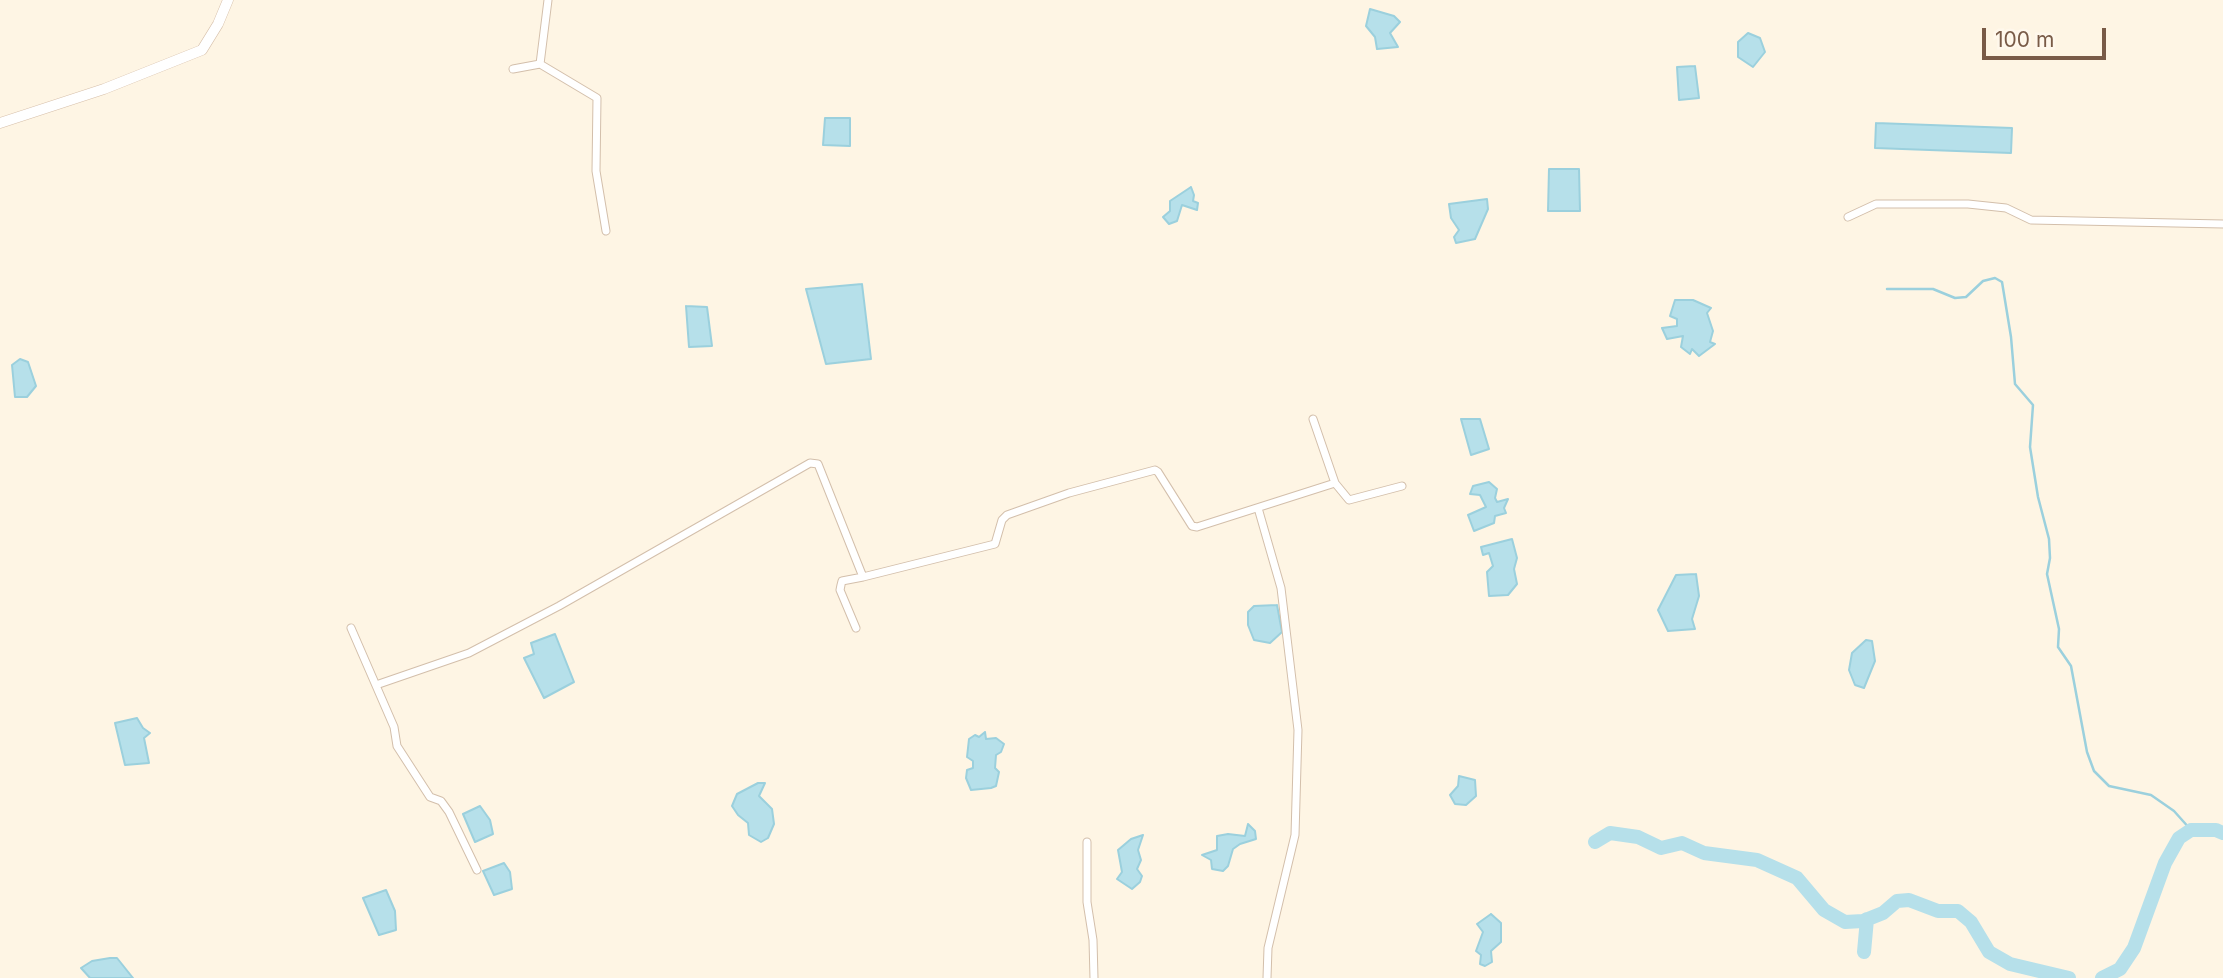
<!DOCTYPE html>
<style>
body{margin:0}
#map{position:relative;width:2223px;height:978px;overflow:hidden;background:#fef5e4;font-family:Inter,sans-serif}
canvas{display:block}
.scale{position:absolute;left:1982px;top:28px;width:124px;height:32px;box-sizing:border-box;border:4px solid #795b47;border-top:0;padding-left:9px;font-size:21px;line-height:24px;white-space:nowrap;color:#795b47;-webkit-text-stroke:5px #fff8ec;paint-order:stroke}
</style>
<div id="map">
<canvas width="2223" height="978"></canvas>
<div class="scale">100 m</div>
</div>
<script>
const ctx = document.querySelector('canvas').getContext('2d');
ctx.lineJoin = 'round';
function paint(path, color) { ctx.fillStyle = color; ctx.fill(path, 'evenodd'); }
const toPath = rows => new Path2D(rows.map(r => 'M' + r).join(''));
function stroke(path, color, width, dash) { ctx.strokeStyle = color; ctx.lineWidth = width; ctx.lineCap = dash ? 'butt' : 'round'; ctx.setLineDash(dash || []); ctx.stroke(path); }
const water = toPath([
 [1370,9,1394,16,1400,22,1390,33,1398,47,1377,49,1375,37,1366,26,1370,9],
 [1748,33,1760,38,1765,52,1753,67,1738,57,1738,42,1748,33],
 [1695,66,1699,98,1679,100,1677,67,1695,66],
 [825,118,850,118,850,146,823,145,825,118],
 [1876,123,2012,128,2011,153,1875,148,1876,123],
 [1549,169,1579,169,1580,211,1548,211,1549,169],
 [1191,187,1194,195,1193,201,1198,203,1197,210,1182,205,1177,221,1169,224,1163,217,1170,211,1170,201,1191,187],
 [1487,199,1488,209,1475,239,1456,243,1454,237,1459,230,1451,218,1449,204,1487,199],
 [862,284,871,359,826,364,806,289,862,284],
 [1675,300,1693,300,1711,308,1707,313,1713,331,1710,342,1715,344,1699,356,1692,349,1690,354,1681,347,1683,336,1667,339,1662,328,1677,326,1677,319,1670,316,1675,300],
 [686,306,707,307,712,346,689,347,686,306],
 [20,359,28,362,36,386,27,397,15,397,12,365,20,359],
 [1461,419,1480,419,1489,449,1471,455,1461,419],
 [1489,482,1497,489,1495,498,1497,502,1508,499,1504,508,1506,513,1495,516,1494,523,1474,531,1468,515,1486,507,1480,495,1470,494,1473,486,1489,482],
 [1512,539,1517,558,1514,569,1517,584,1508,595,1489,596,1487,572,1493,566,1489,553,1483,555,1481,547,1512,539],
 [1696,574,1699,596,1692,619,1695,629,1668,631,1658,610,1676,575,1696,574],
 [1277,605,1282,632,1270,643,1254,640,1248,625,1248,612,1254,606,1277,605],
 [555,634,574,682,544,698,524,658,534,654,531,643,555,634],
 [1866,640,1872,641,1875,661,1864,688,1855,685,1849,670,1852,653,1866,640],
 [137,718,143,728,150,733,144,738,149,763,125,765,115,723,137,718],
 [985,732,986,739,996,738,1004,744,1001,752,996,755,995,768,999,772,996,786,991,788,971,790,966,778,967,770,973,768,973,761,967,757,969,739,975,735,979,737,985,732],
 [1459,776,1475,780,1476,796,1466,805,1455,804,1450,795,1458,786,1459,776],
 [758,783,765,783,759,796,772,809,774,824,768,838,761,842,749,835,748,823,738,815,732,806,737,794,758,783],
 [480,806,490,820,493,834,475,842,463,814,480,806],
 [1248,824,1255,831,1256,839,1240,844,1233,849,1228,866,1223,871,1212,869,1211,860,1202,855,1217,850,1217,836,1228,834,1245,836,1248,824],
 [1143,835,1138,850,1141,860,1137,869,1142,876,1140,882,1132,889,1117,879,1122,872,1118,850,1131,839,1143,835],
 [504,863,510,872,512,889,494,895,483,871,504,863],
 [386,890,395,911,396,930,379,935,363,898,386,890],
 [1491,914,1501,923,1501,942,1491,951,1492,962,1485,966,1480,964,1481,955,1476,951,1483,932,1477,924,1491,914],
 [110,958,117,958,133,978,90,978,81,968,92,961,110,958]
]);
paint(water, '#b6e0ea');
stroke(water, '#9bd0dd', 2);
stroke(toPath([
 [1887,289,1933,289,1955,298,1966,297,1983,281,1995,278,2002,282,2011,337,2015,384,2033,405,2030,447,2038,497,2049,539,2050,558,2047,574,2059,629,2058,647,2071,666,2087,752,2094,771,2109,786,2151,795,2174,811,2191,830]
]), '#9bd0dd', 2.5);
stroke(toPath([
 [1595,842,1610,833,1638,837,1661,848,1682,843,1704,853,1757,860,1797,878,1824,910,1845,922,1863,921,1883,913,1897,901,1909,900,1938,911,1958,911,1971,922,1989,952,2010,964,2069,978],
 [1864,952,1867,919],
 [2102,978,2120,969,2134,948,2165,863,2179,838,2191,830,2216,830,2223,833]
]), '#b6e0ea', 14);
const street = toPath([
 [548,0,540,64,597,98,596,171,606,231],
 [513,69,540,64],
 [1848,217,1876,204,1968,204,2006,208,2031,220,2223,224],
 [1313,419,1335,483,1349,500,1402,486],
 [1258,508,1281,588,1298,730,1295,835,1268,948,1267,978],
 [351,628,394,727,397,746,430,797,441,801,449,812,477,870],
 [856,628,840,590,841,585,842,581,863,577],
 [376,685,469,653,559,606,810,463,818,464,863,577,995,544,1002,520,1007,515,1069,493,1155,470,1158,472,1192,526,1197,527,1335,483],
 [1087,842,1087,902,1093,940,1094,978]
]);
const secondary = toPath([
 [0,123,104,89,202,50,218,24,228,0]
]);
stroke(street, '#d3bfab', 9);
stroke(secondary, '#d6bfa9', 11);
stroke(street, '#fff', 7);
stroke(secondary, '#fff', 10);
</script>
